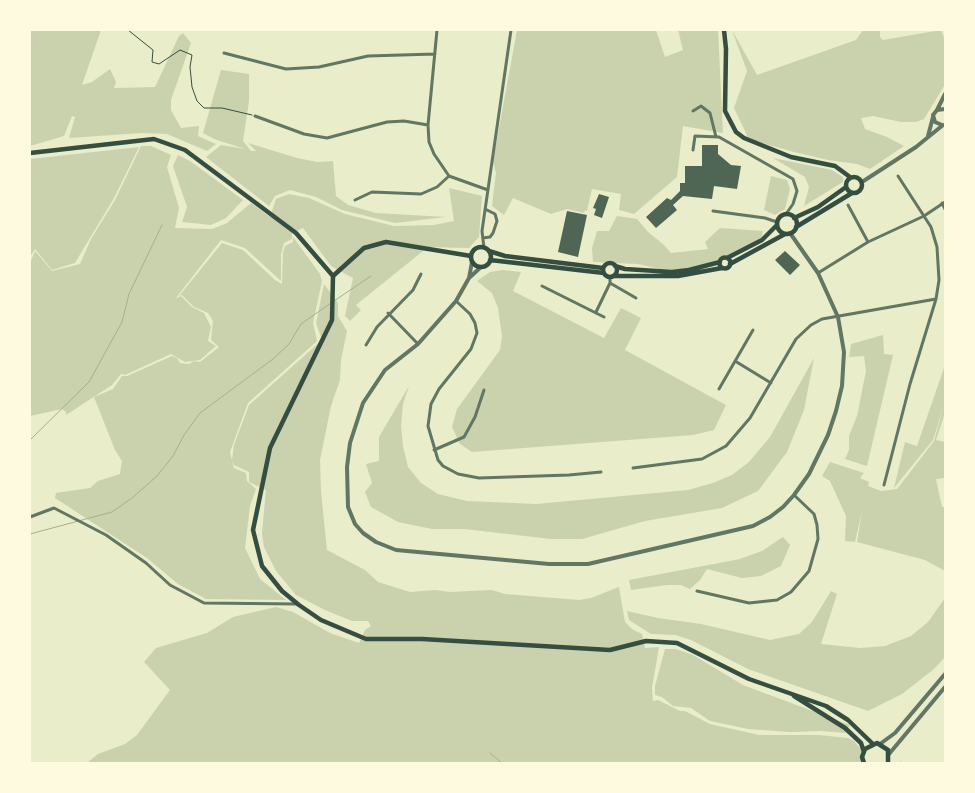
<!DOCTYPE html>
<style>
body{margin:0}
#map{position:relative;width:975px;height:793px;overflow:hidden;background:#e9edc9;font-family:"Noto Sans",sans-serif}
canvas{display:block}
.frame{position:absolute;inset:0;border:31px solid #fefae0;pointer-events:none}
</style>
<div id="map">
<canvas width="975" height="793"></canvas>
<div class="frame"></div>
</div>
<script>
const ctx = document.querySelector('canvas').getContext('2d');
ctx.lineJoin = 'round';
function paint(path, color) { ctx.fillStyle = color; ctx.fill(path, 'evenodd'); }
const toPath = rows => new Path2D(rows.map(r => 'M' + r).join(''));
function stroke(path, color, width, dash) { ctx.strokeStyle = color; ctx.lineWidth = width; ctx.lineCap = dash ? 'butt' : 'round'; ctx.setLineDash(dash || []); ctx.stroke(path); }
paint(toPath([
 [30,30,101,30,82,85,92,82,110,69,116,82,114,88,155,87,179,36,183,33,191,43,171,100,171,110,181,128,199,126,198,136,216,144,207,151,167,134,142,133,69,138,75,117,72,116,64,136,30,146],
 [517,30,656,30,665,57,683,50,678,30,718,30,723,133,683,126,677,177,634,214,619,210,621,194,592,189,587,211,585,210,584,213,567,209,551,214,513,198,504,215,492,206,496,173,493,161],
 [732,30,757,75,856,40,863,30,880,30,880,37,883,40,941,30,945,40,944,86,924,119,916,122,901,122,873,116,861,118,865,129,887,137,904,146,870,169,857,164,828,160,794,152,748,139,745,131,734,108,747,71],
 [221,70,249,74,249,101,243,141,251,151,256,151,248,143,297,158,317,162,333,161,336,196,348,205,376,213,446,217,395,223,342,210,316,197,290,190,275,196,269,206,206,157,221,145,245,149,214,139,203,133],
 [141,146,151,146,171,155,167,167,179,208,175,228,212,229,227,223,251,203,270,217,276,199,289,194,309,198,345,214,394,226,434,225,454,221,449,188,482,196,479,237,469,248,428,247,356,305,361,310,350,321,345,316,353,278,331,266,303,228,292,233,292,239,284,243,281,255,281,281,245,248,221,240,176,298,181,296,192,307,204,313,211,327,208,341,216,346,200,360,185,362,171,354,125,375,121,374,112,385,66,415,66,412,62,409,30,416,30,263,35,251,52,271,80,264,91,239,115,200],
 [139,147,114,198,75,263,52,270,35,249,30,257,30,159],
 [178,155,190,161,243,200,226,218,211,225,182,222,187,207,173,166],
 [773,158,832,170,843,177,843,182,804,206,809,187,805,177],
 [771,176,787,180,790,189,785,209,775,215,764,210],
 [617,216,637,219,648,232,663,244,671,253,708,249,705,242,720,228,763,231,762,236,757,241,726,257,701,266,676,270,660,269,638,264,593,262,592,248,597,231,609,231],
 [293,237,320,274,322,281,313,323,317,341,248,403,230,452,234,468,246,473,247,481,256,489,250,506,245,548,260,579,286,600,206,599,178,584,147,558,55,498,56,493,90,488,98,481,120,474,122,461,115,450,94,397,113,389,122,376,127,376,172,356,177,358,180,363,189,364,194,361,200,362,219,347,211,340,213,321,208,313,194,307,182,295,179,296,222,243,243,250,275,280,282,284,283,252,285,246,293,242],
 [503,270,521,272,513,291,604,338,621,308,641,318,625,350,726,405,714,430,693,435,472,452,460,444,452,427,457,409,500,350,502,336,498,308,492,293,477,281,490,272],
 [324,284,338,303,338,316,347,331,341,360,340,380,331,406,320,460,321,492,327,550,365,570,378,582,410,592,435,590,450,592,492,590,505,594,579,600,591,598,619,587,625,622,632,629,642,634,645,648,659,647,652,688,653,701,658,700,680,711,685,711,710,724,759,735,819,735,848,738,854,741,863,752,862,763,87,763,98,754,125,744,137,735,170,690,144,662,156,648,207,633,233,617,276,607,293,612,330,633,359,643,365,630,371,626,368,621,352,621,325,610,296,595,276,571,264,547,262,533,266,490,249,482,249,472,234,465,232,460,234,445,249,405,322,340,316,323],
 [883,335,884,354,893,355,867,466,845,459,849,450,849,436,857,416,866,371,864,356,849,357,851,344],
 [814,358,804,410,787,452,758,491,722,508,645,521,582,539,551,539,464,529,432,529,398,522,371,507,365,492,372,483,366,464,379,461,379,437,409,386,403,404,401,426,403,446,408,467,421,483,438,494,467,501,536,504,688,490,713,483,732,475,749,462,770,437],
 [945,365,945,413,936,440,945,442,945,478,936,479,942,507,945,507,945,571,925,560,857,542,862,512,855,542,845,541,846,516,830,481,822,476,830,462,864,473,860,478,869,482,868,486,881,491,897,489,934,441,943,408,933,440,894,488,905,442,917,446],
 [783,537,790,545,781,566,761,576,742,578,707,569,700,580,690,589,681,585,667,585,631,590,629,580,740,559,762,551],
 [831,591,837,594,821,644,860,648,885,646,911,636,928,622,945,598,945,657,934,669,902,694,868,711,748,669,691,640,675,635,651,634,629,620,627,611,658,618,701,624,770,640,799,634,812,622],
 [665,649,676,649,693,655,743,685,850,725,845,733,821,731,790,732,748,729,710,721,691,708,673,706,662,697,655,695,655,686]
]), '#cad2ad');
stroke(toPath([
 [334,301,371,276],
 [30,440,89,382,122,322,129,294,162,225],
 [30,534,112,512,132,498,157,476,173,456,184,435,200,413,273,359,289,344,301,324,331,303],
 [490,753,502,763],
 [901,763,901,762]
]), '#a3b18a', 1);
paint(toPath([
 [702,145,718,145,718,154,731,165,741,166,737,189,714,186,712,199,683,196,673,205,677,210,656,228,646,217,667,198,671,200,680,191,680,183,685,183,685,166,702,166],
 [599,194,609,197,602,218,594,215,596,209,593,208],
 [567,211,587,215,578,257,558,252],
 [785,251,800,265,790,275,775,260]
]), '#4f6655');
stroke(toPath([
 [128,30,153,50,152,62,159,64,180,50,192,55,190,67,192,87,197,101,204,108,222,108,252,115]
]), '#344e41', 1);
stroke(toPath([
 [437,30,428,125,429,142,434,154,449,176,488,190],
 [224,53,286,69,319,67,368,56,435,54],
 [693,111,701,106,710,113,716,137],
 [255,116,304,134,327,138,387,122,404,121,428,125],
 [693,150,695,136,719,137,793,179,797,191,793,204,786,214],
 [355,200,372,192,421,194,437,187,449,176],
 [942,203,945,209],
 [848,205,868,242],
 [713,211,765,218,777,222],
 [483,238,490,237,493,233,497,221,495,214,485,209],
 [484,248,482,231,511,30],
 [818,273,868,242,924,216,945,202],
 [610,283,636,298],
 [542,286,604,317],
 [456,301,470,314,475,323,477,333,471,349,439,389,431,404,428,426,438,460,443,466,458,474,479,478,569,475,601,472],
 [596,312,610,283,610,277],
 [388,313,418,344],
 [366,345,377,327,413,290,421,274],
 [735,361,771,383],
 [719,389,753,330],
 [434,450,464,437,475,417,484,390],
 [633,468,702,459,726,446,750,418,796,339,811,325,822,319,936,299],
 [884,485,910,384,936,299,939,280,937,247,931,227,898,176],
 [30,517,54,508,106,535,146,563,170,585,204,603,298,604],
 [697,591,749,603,777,600,791,592,809,571,818,539,817,525,814,514,794,495]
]), '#617663', 3);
stroke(toPath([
 [937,110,945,94],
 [942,125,935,122,933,115,937,110,945,109],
 [928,136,933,117],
 [862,182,916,147,943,125],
 [472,262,469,278,456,301,418,344,385,370,363,403,350,443,347,467,348,507,355,524,363,533,376,542,396,550,549,564,588,564,753,526,770,517,783,507,794,495,809,474,828,435,836,411,842,386,844,352,838,317,818,273,790,233],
 [469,278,481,267],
 [880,744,895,733,945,674],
 [889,754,945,687]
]), '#617663', 4);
stroke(toPath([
 [724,30,726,49,725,111,736,132,744,138,791,157,835,166,850,177],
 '846 185a8 8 0 1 1 16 0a8 8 0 1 1-16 0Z',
 '777 224a10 10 0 1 1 20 0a10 10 0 1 1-20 0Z',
 [794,218,818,207,846,187],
 [796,227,852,193],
 '471 257a10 10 0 1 1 20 0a10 10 0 1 1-20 0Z',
 [489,251,505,256,603,268],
 '719.5 263a5.5 5.5 0 1 1 11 0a5.5 5.5 0 1 1-11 0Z',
 [727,258,762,240,777,225],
 [490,260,604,273],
 '603 270a7 7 0 1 1 14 0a7 7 0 1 1-14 0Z',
 [730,264,785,234],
 [615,266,625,269,672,272,689,270,720,262],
 [333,276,364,248,386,242,471,256],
 [614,276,678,276,722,268]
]), '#344e41', 4.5);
stroke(toPath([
 [30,153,154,139,185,150,296,233,333,276,332,320,270,448,253,530,262,566,282,591,299,605,321,620,366,639,422,639,610,650,646,641,677,643,749,679,826,706,848,720,873,744],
 [794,696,845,728,861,743,864,752],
 [864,763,862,757,865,749,877,743,888,750,888,763]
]), '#344e41', 4.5);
</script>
